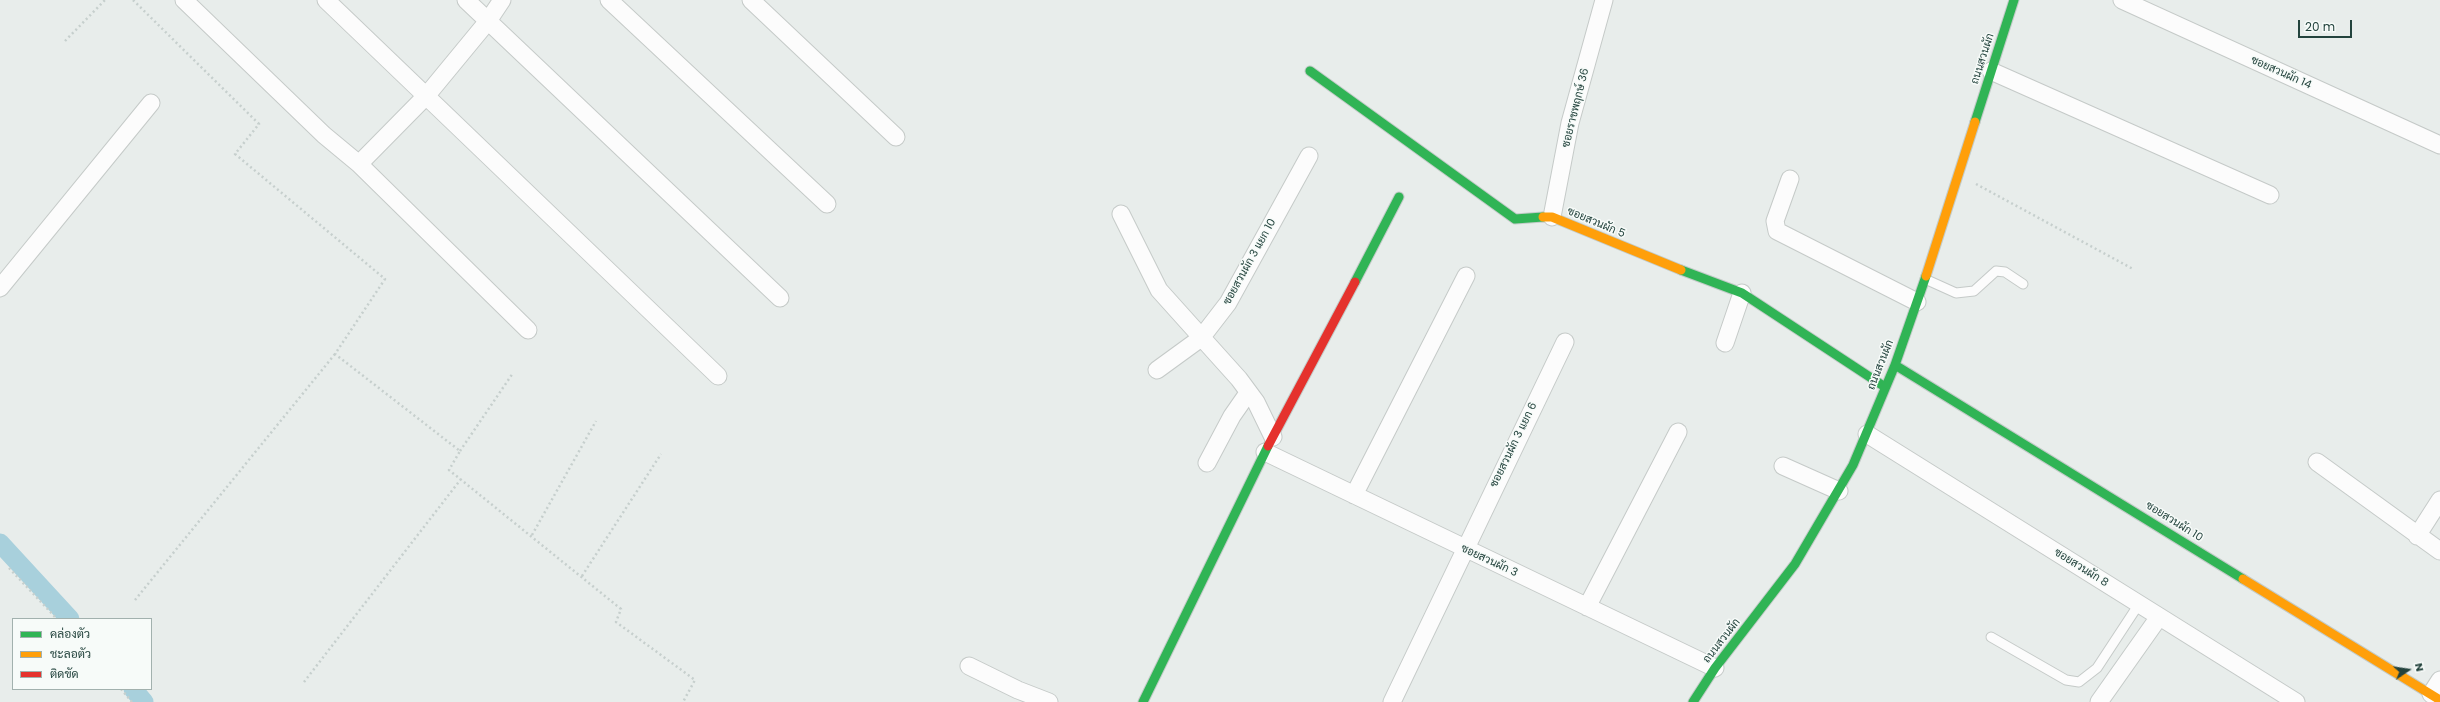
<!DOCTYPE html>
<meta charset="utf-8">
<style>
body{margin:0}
#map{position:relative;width:2440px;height:702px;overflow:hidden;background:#e8edeb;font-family:Poppins,Sarabun,sans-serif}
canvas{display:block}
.legend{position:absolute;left:12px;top:618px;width:140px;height:72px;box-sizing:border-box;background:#f7fbf9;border:1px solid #a2b1ae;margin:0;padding:5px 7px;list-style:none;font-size:12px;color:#23433d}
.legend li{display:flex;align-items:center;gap:8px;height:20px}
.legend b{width:20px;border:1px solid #a2b1ae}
.north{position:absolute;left:2388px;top:650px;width:40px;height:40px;-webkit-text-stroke:3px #f7fbf9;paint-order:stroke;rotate:77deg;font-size:11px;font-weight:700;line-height:16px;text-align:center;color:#23433d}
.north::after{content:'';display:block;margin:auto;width:14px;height:18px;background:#23433d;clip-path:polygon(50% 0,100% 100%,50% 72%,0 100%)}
.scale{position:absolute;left:2298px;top:20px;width:54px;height:18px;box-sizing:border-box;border:2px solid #23433d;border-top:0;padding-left:5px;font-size:12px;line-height:14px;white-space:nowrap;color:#23433d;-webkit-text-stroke:3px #f7fbf9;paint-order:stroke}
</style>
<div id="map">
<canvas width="2440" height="702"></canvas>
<ul class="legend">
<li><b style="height:5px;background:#30b455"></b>คล่องตัว</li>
<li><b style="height:5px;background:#ff9f0a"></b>ชะลอตัว</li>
<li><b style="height:5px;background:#e5322d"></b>ติดขัด</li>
</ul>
<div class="north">N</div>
<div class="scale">20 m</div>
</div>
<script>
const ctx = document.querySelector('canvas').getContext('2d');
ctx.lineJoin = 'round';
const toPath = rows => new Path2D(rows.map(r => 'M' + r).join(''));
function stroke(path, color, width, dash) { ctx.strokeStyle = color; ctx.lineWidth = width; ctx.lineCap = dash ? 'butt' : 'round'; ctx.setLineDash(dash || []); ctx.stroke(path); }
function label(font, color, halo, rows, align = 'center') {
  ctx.font = font + ' Poppins,Sarabun,sans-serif'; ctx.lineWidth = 3; ctx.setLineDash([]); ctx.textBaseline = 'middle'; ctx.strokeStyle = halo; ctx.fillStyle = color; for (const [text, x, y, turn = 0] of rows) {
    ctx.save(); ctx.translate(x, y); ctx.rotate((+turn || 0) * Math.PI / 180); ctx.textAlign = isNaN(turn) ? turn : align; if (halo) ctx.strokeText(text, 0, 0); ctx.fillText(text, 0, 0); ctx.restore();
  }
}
stroke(toPath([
 [0,543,70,619],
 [133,689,144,702]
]), '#a8d0dc', 19);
const lane = toPath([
 [1925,279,1956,293,1974,291,1996,271,2005,272,2023,284],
 [1991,637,2066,680,2079,682,2097,668,2139,604]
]);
const street = toPath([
 [184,0,324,135,359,164,528,330],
 [326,0,718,376],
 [466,0,780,298],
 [609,0,827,204],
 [751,0,896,137],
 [2122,0,2440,145],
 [1991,71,2270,195],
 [359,164,427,95,488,21,502,0],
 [1790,179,1775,221,1777,231,1917,302],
 [1121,214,1159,290,1239,379,1256,402,1273,437],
 [1552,217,1570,123,1604,0],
 [0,288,151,103],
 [1725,343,1742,293],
 [1157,370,1201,338,1228,303,1309,156],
 [1867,434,2296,702],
 [1265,452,1715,668],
 [2317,462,2440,551],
 [1207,463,1232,416,1248,393],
 [1783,466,1839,491],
 [1354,495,1466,276],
 [2417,536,2440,500],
 [1587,607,1678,432],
 [969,666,1018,690,1049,702],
 [2431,694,2440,680],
 [1392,702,1565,342],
 [2099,702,2159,617]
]);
const fast = toPath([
 [1310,71,1515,219,1543,217],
 [1975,122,2014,0],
 [1681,270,1742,293,1885,387],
 [1355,282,1399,197],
 [1895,365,2243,579],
 [1143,702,1268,446],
 [1693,702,1715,668,1795,564,1853,465,1895,365,1926,276]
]);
const slow = toPath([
 [1543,217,1552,217,1681,270],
 [1926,276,1975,122],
 [2243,579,2440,700]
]);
const jam = toPath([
 [1268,446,1355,282]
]);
stroke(lane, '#c5cac8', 11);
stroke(street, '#c5cac8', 19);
stroke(fast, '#c3cbc8', 11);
stroke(slow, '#c3cbc8', 11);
stroke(jam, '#c3cbc8', 11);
stroke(toPath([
 [133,0,259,124,235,154,385,279,335,354,460,451,449,470,621,609,616,622,695,680,683,702],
 [65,41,105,0],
 [1976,184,2133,269],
 [460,451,513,373],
 [532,535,596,421],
 [9,568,57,619],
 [582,576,661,454],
 [135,600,335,354],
 [304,682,461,479],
 [121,689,132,702]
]), '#c6cfcd', 2.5, [2, 3]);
stroke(lane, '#fcfcfc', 9);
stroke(street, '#fcfcfc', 17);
stroke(fast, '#30b455', 9);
stroke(slow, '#ff9f0a', 9);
stroke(jam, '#e5322d', 9);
label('11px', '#23433d', '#f7fbf9', [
 ["ถนนสวนผัก",1983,59,-72],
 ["ซอยสวนผัก 14",2281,73,24],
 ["ซอยราชพฤกษ์ 36",1576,108,-76],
 ["ซอยสวนผัก 5",1596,223,23],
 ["ซอยสวนผัก 3 แยก 10",1250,262,-61],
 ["ถนนสวนผัก",1881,365,-68],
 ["ซอยสวนผัก 3 แยก 6",1514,445,-64],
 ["ซอยสวนผัก 10",2174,522,32],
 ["ซอยสวนผัก 3",1489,561,25],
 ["ซอยสวนผัก 8",2081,568,32],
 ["ถนนสวนผัก",1722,641,-52]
]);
</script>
